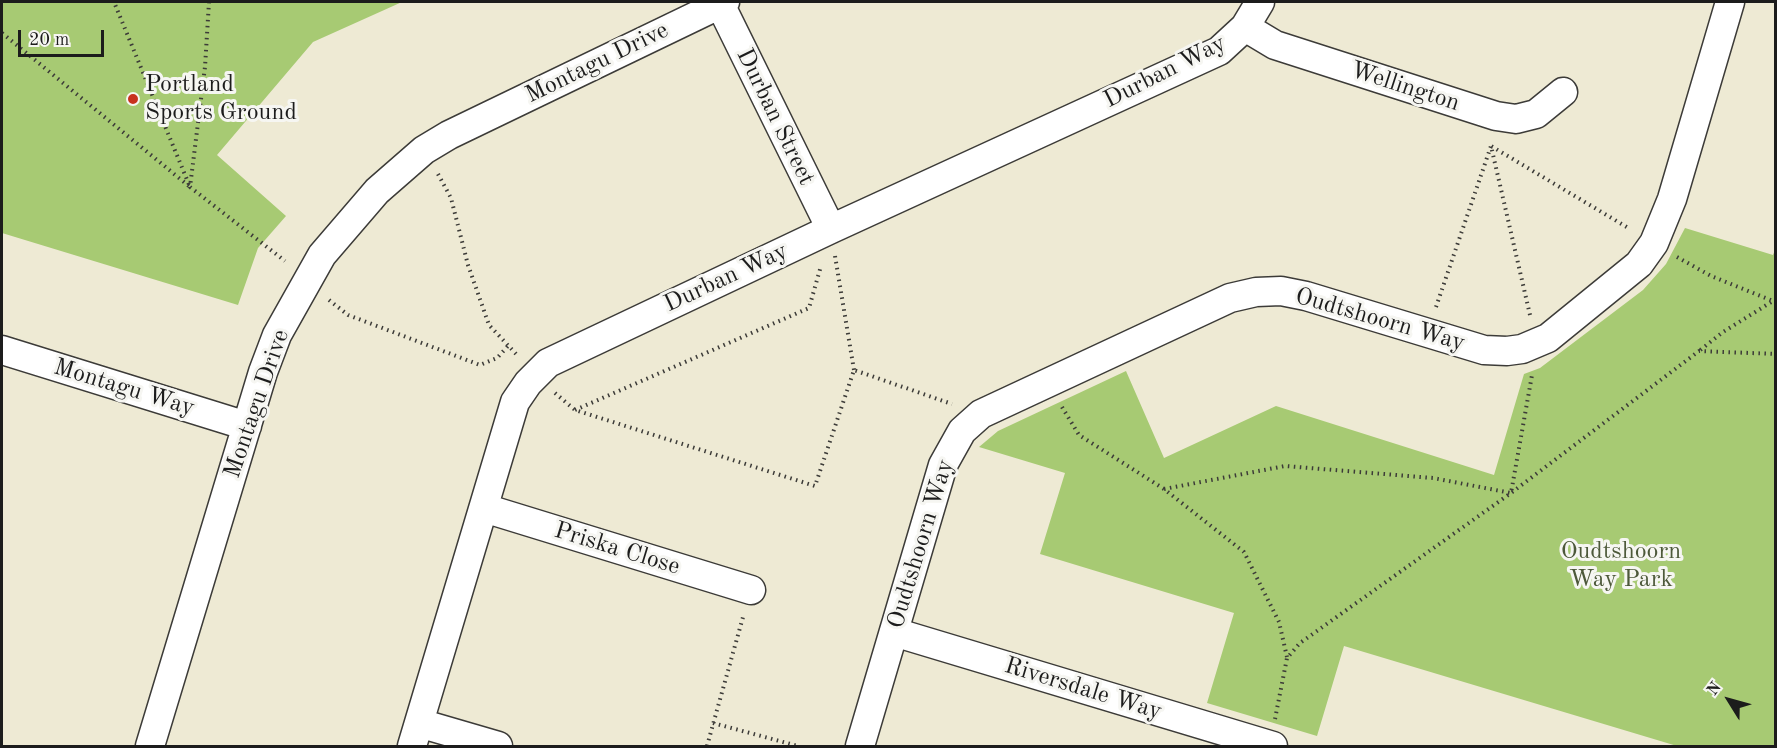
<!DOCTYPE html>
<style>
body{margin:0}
#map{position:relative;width:1777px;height:748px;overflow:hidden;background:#eeead4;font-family:"Old Standard TT",serif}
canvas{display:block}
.frame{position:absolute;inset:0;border:3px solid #1c1c1c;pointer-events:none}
.north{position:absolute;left:1699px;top:670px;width:60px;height:60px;-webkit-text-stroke:4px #f6f6f2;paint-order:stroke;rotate:307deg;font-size:16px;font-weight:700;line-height:24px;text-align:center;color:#1c1c1c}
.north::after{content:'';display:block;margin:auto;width:21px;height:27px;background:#1c1c1c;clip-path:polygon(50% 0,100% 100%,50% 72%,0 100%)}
.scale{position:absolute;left:18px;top:30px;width:86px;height:27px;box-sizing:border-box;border:3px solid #1c1c1c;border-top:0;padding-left:8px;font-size:18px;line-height:21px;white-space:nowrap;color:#1c1c1c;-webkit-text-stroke:4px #f6f6f2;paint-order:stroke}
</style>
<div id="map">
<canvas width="1777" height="748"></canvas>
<div class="frame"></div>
<div class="north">N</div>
<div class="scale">20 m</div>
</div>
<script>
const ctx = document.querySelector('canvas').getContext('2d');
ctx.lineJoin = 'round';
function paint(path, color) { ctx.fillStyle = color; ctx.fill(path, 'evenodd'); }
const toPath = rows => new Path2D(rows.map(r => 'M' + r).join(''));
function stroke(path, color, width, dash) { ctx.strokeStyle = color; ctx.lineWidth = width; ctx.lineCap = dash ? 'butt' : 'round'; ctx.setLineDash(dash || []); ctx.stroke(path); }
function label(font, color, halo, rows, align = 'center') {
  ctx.font = font + ' "Old Standard TT",serif'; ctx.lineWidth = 6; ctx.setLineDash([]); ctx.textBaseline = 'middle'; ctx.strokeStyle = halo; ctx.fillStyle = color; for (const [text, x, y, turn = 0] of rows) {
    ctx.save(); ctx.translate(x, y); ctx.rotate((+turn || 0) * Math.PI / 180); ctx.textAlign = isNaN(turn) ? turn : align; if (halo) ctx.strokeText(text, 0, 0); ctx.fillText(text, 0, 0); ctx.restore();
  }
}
paint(toPath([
 [2,2,402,2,313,42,217,155,286,216,258,248,238,305,2,233],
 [1685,228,1773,255,1775,250,1775,746,1677,746,1344,646,1317,736,1207,703,1234,613,1040,554,1065,473,979,447,998,431,1126,371,1164,458,1276,406,1494,475,1524,374,1540,368,1643,290,1666,264]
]), '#a7ca73');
const street = toPath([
 [720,4,831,229],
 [1245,27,1275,45,1496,116,1516,119,1536,114,1563,92],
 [2,350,247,426],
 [484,508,751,590],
 [894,632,1273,746],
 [419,723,498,746],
 [150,746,263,372,277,335,322,255,377,191,424,150,449,135,725,2],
 [412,746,515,402,528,383,548,363,831,229,1219,51,1245,27,1260,2],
 [860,746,943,465,962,431,981,414,1230,298,1256,292,1281,291,1306,296,1484,350,1507,351,1522,349,1548,338,1639,264,1654,243,1672,199,1730,2]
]);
stroke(street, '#3c3b38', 31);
stroke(toPath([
 [209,2,205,67,190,187,285,261],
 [2,33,190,187,114,2],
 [438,174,451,198,468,265,489,325,518,356],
 [835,256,854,370],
 [1677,257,1711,276,1773,301,1723,332,1699,351],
 [329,300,348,315,480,365,497,358,508,346],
 [1436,307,1491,146],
 [1530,315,1491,146,1630,229],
 [555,393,575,410,815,486,854,370,952,404],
 [1062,407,1079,435,1164,489,1244,552,1279,622,1287,657],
 [575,410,809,308,821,266],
 [1164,489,1285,466,1433,478,1511,493,1532,375],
 [1275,719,1287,658,1300,643,1511,493,1699,351,1776,354],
 [713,723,798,746],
 [707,746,743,617]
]), '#3c3b38', 4, [1.5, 4.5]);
stroke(street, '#fff', 28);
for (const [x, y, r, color] of [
 [133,99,6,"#c8321e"]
]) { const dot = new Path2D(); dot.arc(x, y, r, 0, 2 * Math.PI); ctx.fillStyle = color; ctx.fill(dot); stroke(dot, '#f6f6f2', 2); }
label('24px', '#1c1c1c', '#f6f6f2', [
 ["Montagu Drive",597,63,-26],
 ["Durban Way",1165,72,-27],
 ["Wellington",1405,87,18],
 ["Durban Street",775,117,64],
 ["Durban Way",726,278,-25],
 ["Oudtshoorn Way",1380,320,16],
 ["Montagu Way",124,388,17],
 ["Montagu Drive",257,404,-71],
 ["Oudtshoorn Way",921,544,-73],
 ["Priska Close",617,549,17],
 ["Riversdale Way",1083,689,17]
]);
label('24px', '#1c1c1c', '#f6f6f2', [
 ["Portland",145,85],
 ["Sports Ground",145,113]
], 'left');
label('24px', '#4d593a', '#f6f6f2', [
 ["Oudtshoorn",1621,552],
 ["Way Park",1621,580]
]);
</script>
